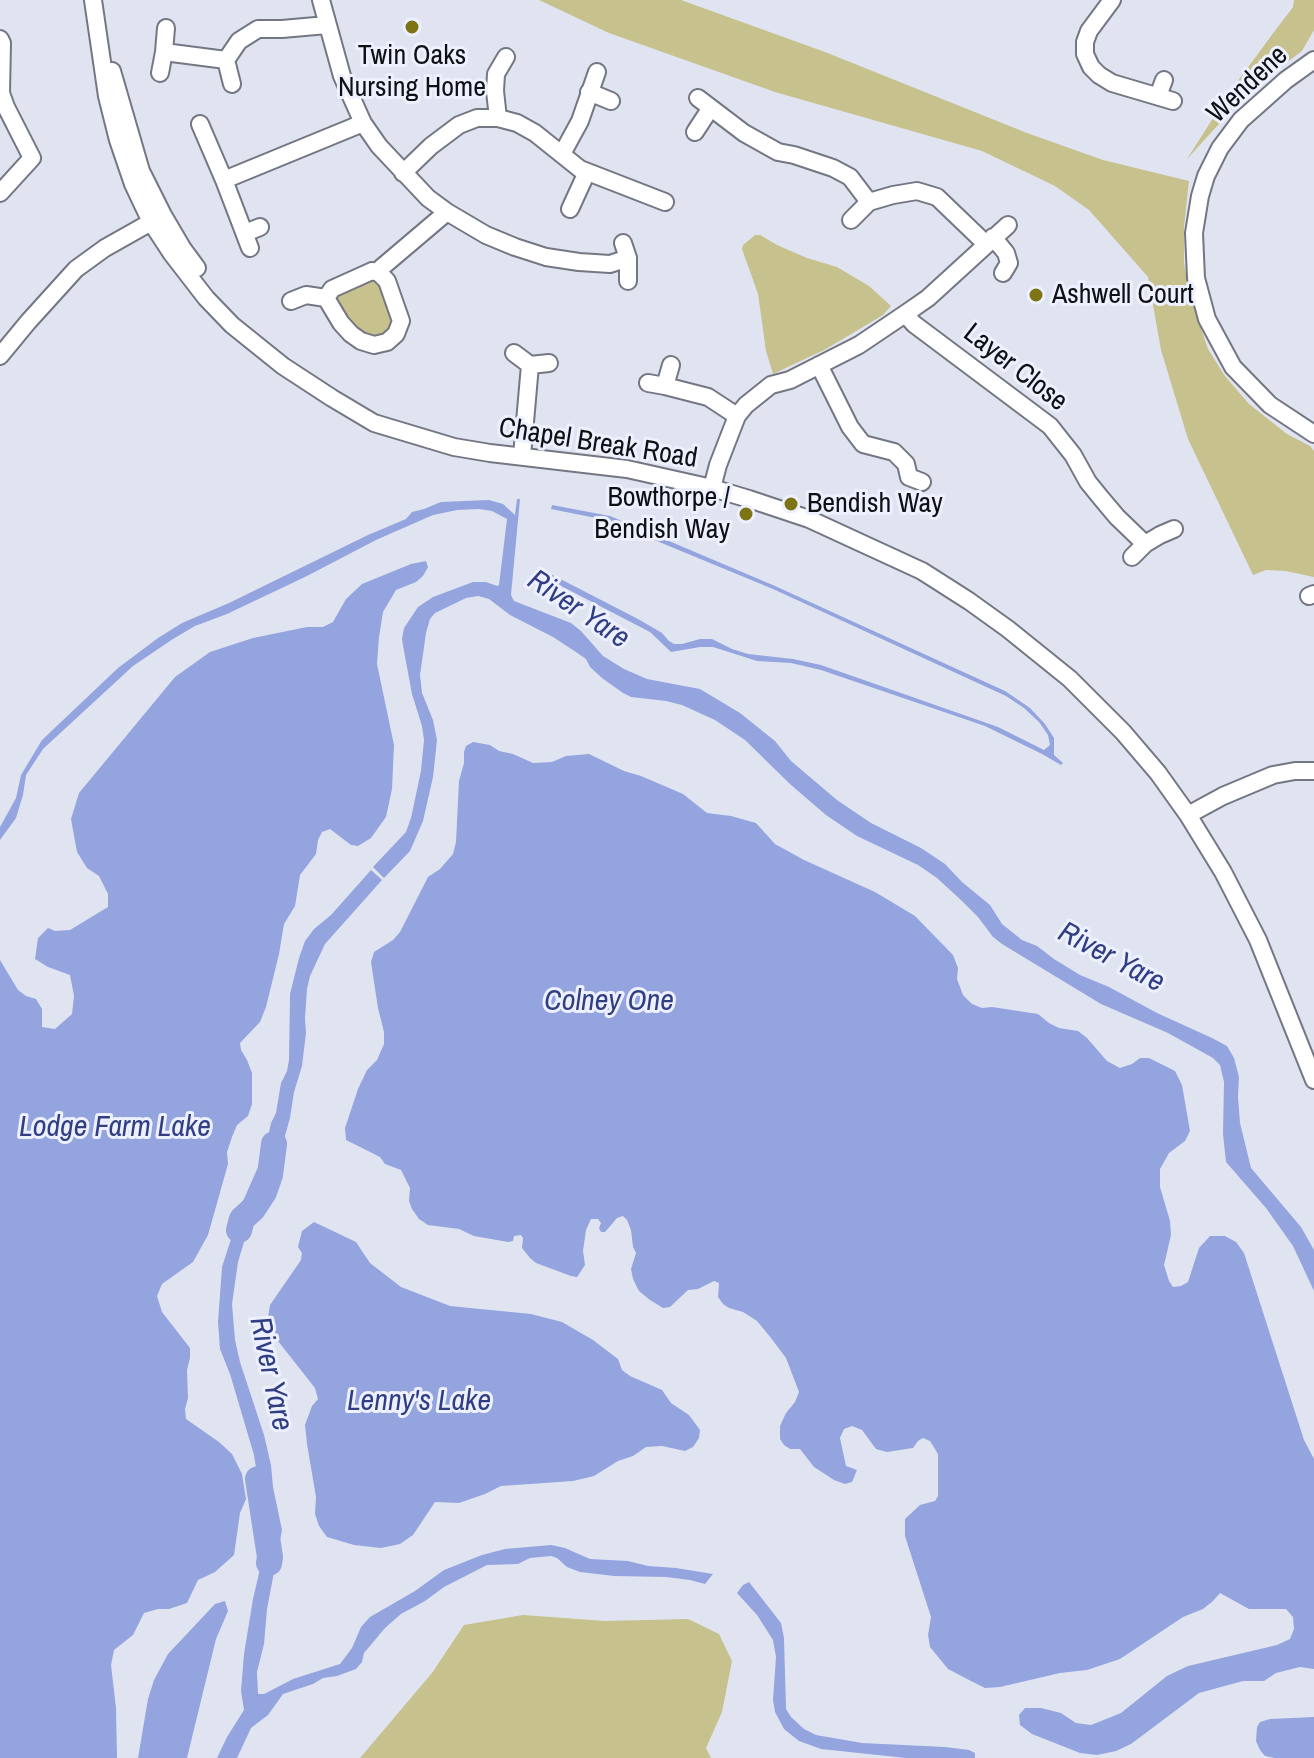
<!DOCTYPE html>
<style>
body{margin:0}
canvas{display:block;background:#e0e4f1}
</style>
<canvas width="1314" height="1758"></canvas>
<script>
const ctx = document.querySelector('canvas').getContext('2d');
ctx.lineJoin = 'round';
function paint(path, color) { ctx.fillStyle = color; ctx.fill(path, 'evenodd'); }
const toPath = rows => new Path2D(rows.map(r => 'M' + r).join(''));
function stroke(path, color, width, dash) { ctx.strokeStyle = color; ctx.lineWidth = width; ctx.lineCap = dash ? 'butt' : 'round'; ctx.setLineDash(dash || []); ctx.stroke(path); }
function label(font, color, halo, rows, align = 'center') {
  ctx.font = font + ' "Archivo Narrow",sans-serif'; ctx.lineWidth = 6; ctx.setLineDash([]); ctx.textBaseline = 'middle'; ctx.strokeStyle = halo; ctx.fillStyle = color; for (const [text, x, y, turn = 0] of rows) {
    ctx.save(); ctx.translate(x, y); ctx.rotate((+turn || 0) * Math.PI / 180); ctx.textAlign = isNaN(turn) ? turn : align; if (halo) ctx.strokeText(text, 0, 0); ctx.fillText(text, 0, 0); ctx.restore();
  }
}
paint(toPath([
 [539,0,681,0,825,52,1027,133,1103,160,1189,181,1184,227,1184,263,1190,296,1208,349,1225,376,1249,404,1287,434,1310,446,1314,451,1314,577,1286,571,1266,570,1253,575,1188,439,1161,350,1148,277,1089,210,1055,186,982,151,775,92,609,33],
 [1294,0,1314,0,1314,30,1302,51,1249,91,1187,159,1229,93,1274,32,1293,7],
 [755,235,760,235,777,245,807,258,837,267,869,286,891,306,883,315,826,349,773,374,766,351,758,294,742,249,743,245],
 [367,279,375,281,381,285,393,321,391,330,384,336,374,338,355,331,335,300,337,292],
 [523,1615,605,1621,688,1619,719,1634,732,1661,722,1712,706,1748,711,1758,360,1758,432,1673,464,1625]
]), '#c6c18d');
paint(toPath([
 [517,499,520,499,511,595,514,601,571,623,581,631,603,656,624,669,647,679,700,689,740,713,775,741,791,761,837,800,871,823,921,848,945,864,962,882,990,905,1002,924,1022,940,1037,946,1054,959,1080,975,1109,987,1157,1013,1212,1038,1227,1046,1234,1058,1239,1077,1238,1097,1240,1123,1251,1168,1301,1227,1314,1250,1314,1291,1293,1246,1266,1208,1226,1162,1223,1134,1224,1082,1220,1065,1213,1058,1168,1033,1101,1004,1002,944,993,937,978,917,962,901,937,878,918,865,857,836,826,815,791,785,745,740,715,720,682,705,666,701,631,697,623,693,602,678,590,667,586,659,576,652,553,637,510,615,489,599,478,596,466,598,435,613,430,619,426,633,420,675,422,693,433,720,437,740,433,777,423,821,410,851,384,878,373,867,406,832,411,818,421,771,424,740,422,726,412,694,404,651,402,639,404,628,418,607,433,597,473,582,486,582,497,586,499,585,507,519,492,511,479,509,457,510,433,515,376,540,307,576,227,614,195,626,173,639,133,666,43,749,26,775,23,795,16,818,0,840,0,827,16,798,21,775,42,740,118,668,158,638,182,623,229,603,368,535,406,519,412,512,424,509,441,502,489,500,503,504,515,515],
 [552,505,610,516,775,586,1005,691,1030,708,1045,724,1054,738,1054,755,1063,763,1061,765,1042,754,985,726,821,670,791,663,757,661,713,647,700,647,671,652,650,632,538,574,541,569,638,619,662,633,669,641,674,644,682,644,700,639,712,639,732,649,748,654,793,659,821,665,998,727,1044,750,1050,745,1048,735,1039,722,1024,708,1006,696,773,589,606,520,551,509],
 [426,561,428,567,423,576,416,582,396,590,383,612,379,637,377,664,394,745,392,789,386,817,371,838,358,846,351,845,330,829,322,832,318,840,316,854,300,875,295,906,284,924,279,954,266,1007,260,1022,240,1043,241,1050,247,1060,252,1073,252,1104,248,1116,237,1125,232,1137,227,1152,228,1164,208,1235,193,1262,162,1284,157,1296,162,1312,190,1348,190,1358,187,1370,188,1398,185,1409,186,1419,219,1442,232,1454,242,1474,246,1499,240,1513,234,1555,215,1572,198,1580,187,1603,169,1609,158,1609,144,1613,133,1635,114,1650,111,1665,116,1708,117,1758,0,1758,0,960,18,990,26,996,36,999,42,1009,42,1027,55,1029,72,1014,74,996,70,975,48,967,35,959,38,938,48,928,55,931,70,930,108,907,108,894,99,876,87,868,77,852,71,819,79,793,175,677,210,652,253,638,307,627,323,627,333,622,346,599,362,584,411,564],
 [473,742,490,745,499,751,513,754,533,763,552,762,566,756,589,754,624,771,641,776,683,794,707,813,731,816,756,823,775,844,804,860,875,892,915,916,953,955,958,968,957,979,963,995,972,1004,982,1008,992,1007,1038,1014,1049,1023,1059,1028,1078,1031,1087,1038,1107,1061,1120,1068,1132,1064,1140,1058,1149,1058,1175,1071,1182,1085,1190,1131,1185,1141,1169,1153,1160,1169,1160,1187,1170,1221,1171,1235,1164,1265,1169,1281,1173,1287,1181,1286,1188,1282,1199,1248,1210,1236,1225,1236,1236,1242,1244,1253,1304,1440,1314,1459,1314,1669,1300,1667,1276,1673,1264,1681,1243,1681,1199,1693,1131,1744,1116,1751,1097,1755,1080,1753,1032,1734,1020,1725,1019,1715,1025,1708,1041,1708,1061,1713,1076,1723,1091,1725,1121,1713,1167,1676,1188,1666,1277,1645,1290,1639,1294,1629,1293,1617,1286,1609,1249,1609,1220,1593,1213,1601,1203,1609,1183,1617,1120,1659,1087,1670,1060,1673,1000,1687,985,1688,971,1681,948,1669,930,1647,928,1635,931,1617,905,1536,905,1519,920,1505,935,1501,938,1496,938,1454,930,1441,923,1438,918,1441,913,1448,887,1452,876,1449,862,1430,852,1426,844,1429,840,1438,846,1466,857,1470,852,1482,845,1484,834,1480,814,1467,800,1449,790,1449,784,1445,780,1439,780,1426,786,1413,795,1402,799,1392,786,1358,771,1338,757,1321,743,1312,729,1308,723,1304,718,1297,719,1283,714,1281,698,1289,688,1290,670,1307,663,1308,650,1300,639,1291,633,1279,631,1269,636,1253,633,1247,631,1230,627,1220,623,1216,617,1218,605,1232,601,1232,599,1228,601,1223,598,1219,591,1219,586,1230,583,1251,585,1265,577,1277,571,1276,536,1263,530,1258,522,1248,523,1238,521,1235,514,1236,513,1241,508,1242,474,1236,459,1229,428,1225,419,1219,412,1209,409,1201,410,1188,401,1170,385,1164,380,1157,346,1140,345,1128,358,1089,367,1070,377,1060,384,1044,384,1032,378,1008,371,962,374,952,393,940,400,932,428,877,440,869,453,854,456,842,459,781,464,763,464,752,466,746],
 [371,870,382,880,325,944,310,976,307,989,305,1018,306,1033,302,1066,294,1092,290,1118,279,1157,252,1215,238,1262,232,1304,235,1340,240,1362,264,1435,271,1465,273,1487,282,1530,267,1609,264,1644,257,1672,258,1694,264,1694,293,1679,340,1664,352,1648,361,1627,370,1617,415,1591,444,1570,482,1555,505,1549,551,1545,565,1548,590,1559,628,1561,648,1566,676,1568,713,1574,705,1584,690,1580,666,1577,614,1576,580,1572,567,1567,557,1558,551,1556,530,1558,518,1564,487,1565,444,1587,425,1601,401,1614,385,1628,364,1653,362,1662,356,1669,337,1676,323,1678,313,1684,283,1694,268,1715,251,1728,237,1758,217,1758,227,1737,244,1710,241,1691,244,1654,253,1599,260,1569,264,1559,267,1540,254,1455,230,1374,220,1349,218,1322,222,1267,244,1199,265,1151,271,1123,276,1113,281,1083,287,1071,289,1060,290,994,299,958,305,941,314,929,331,915],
 [314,1222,356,1242,370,1263,401,1287,450,1306,531,1314,562,1322,593,1340,618,1359,622,1370,630,1376,662,1390,671,1403,689,1415,700,1430,699,1438,693,1447,685,1451,662,1446,646,1447,633,1456,618,1461,594,1476,573,1481,501,1486,485,1494,459,1503,435,1502,413,1535,400,1544,381,1548,354,1545,327,1537,319,1526,315,1514,316,1497,307,1444,305,1425,312,1406,318,1399,315,1388,274,1336,267,1324,270,1305,301,1260,302,1253,298,1247,302,1231],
 [749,1582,781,1623,784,1638,786,1709,791,1717,804,1729,816,1735,862,1743,945,1747,969,1750,975,1753,975,1758,906,1758,821,1749,799,1741,784,1729,775,1712,773,1700,776,1657,773,1640,757,1615,737,1593,743,1585],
 [225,1601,228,1611,216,1639,187,1758,138,1758,148,1699,154,1680,168,1654,215,1604],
 [1314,1717,1314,1758,1275,1758,1265,1756,1260,1750,1256,1741,1257,1727,1260,1722,1270,1719]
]), '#94a4de');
stroke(toPath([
 [239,1230,242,1219,253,1209,264,1192,270,1175,274,1144],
 [258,1479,270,1557,269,1563]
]), '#94a4de', 26);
const street = toPath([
 [93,0,107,96,118,140,133,184,151,222,172,254,206,298,232,325,283,366,332,398,374,423,454,447,490,453,627,469,712,488,749,499,809,519,922,571,969,601,1008,629,1070,679,1123,732,1158,773,1188,815,1223,872,1258,940,1314,1080],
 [321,0,342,76,363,123,379,146,428,198,447,212,486,235,515,247,546,257,579,262,610,264,628,258,623,243],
 [1112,0,1089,31,1085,42,1085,54,1091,67,1099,75,1112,83,1173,101],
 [166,28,164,52,226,60,239,41,258,29,282,29,327,25],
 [0,39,2,43,1,93,6,107,32,158,0,193],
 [226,60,232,84],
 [1314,60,1286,80,1241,120,1220,148,1206,176,1200,196,1194,233,1196,278,1207,319,1233,367,1270,405,1314,434],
 [112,71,141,171,163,215,183,249,197,268],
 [160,73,164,52],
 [589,92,611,101],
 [1158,96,1164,80],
 [698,98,744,133,778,152,794,155,833,168,850,177,869,202,893,195,917,191,937,197,986,244],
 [498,118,495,91,496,74,506,57],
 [200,124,224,180],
 [695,132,710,109],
 [562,154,580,121,597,72],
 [403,173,431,146,459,125,477,118,498,118,517,123,535,133,580,169,665,202],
 [570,209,587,172],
 [851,220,869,202],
 [245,233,260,227],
 [993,237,1006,253,1009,263,1003,273],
 [250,248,224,180,363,123],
 [372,271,379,273,387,281,401,321,396,334,387,342,374,345,361,341,351,334,341,323,326,298,332,289,372,271],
 [379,273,381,268,447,212],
 [628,281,628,258],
 [291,301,306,295,326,298],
 [905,314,914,324,1050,426,1073,455,1088,482,1101,498,1117,517,1145,544,1160,535,1174,529],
 [514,353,530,365,522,456],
 [0,356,28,322,76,269,105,248,160,217],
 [530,365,549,363],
 [819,365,850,427,863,444,894,452,906,464,909,477,922,482],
 [648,383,665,386,708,397,737,416],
 [665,386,671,365],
 [712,488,718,465,737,416,746,405,771,385,790,380,859,345,905,314,928,298,1008,225],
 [1132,557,1145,544],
 [1309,596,1314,594],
 [1188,815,1223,796,1273,775,1295,771,1314,771]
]);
stroke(street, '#747783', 20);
stroke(street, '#fff', 16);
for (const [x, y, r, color] of [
 [412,27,8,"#7d7416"],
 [1036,295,8,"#7d7416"],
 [791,504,8,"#7d7416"],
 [746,514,8,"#7d7416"]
]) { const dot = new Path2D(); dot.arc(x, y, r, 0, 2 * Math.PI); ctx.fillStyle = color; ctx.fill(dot); stroke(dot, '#edf1ff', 3); }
label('28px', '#0f1014', '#edf1ff', [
 ["Twin Oaks",412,56,"center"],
 ["Nursing Home",412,88,"center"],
 ["Ashwell Court",1052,295],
 ["Bowthorpe /",730,498,"right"],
 ["Bendish Way",730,530,"right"],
 ["Bendish Way",807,504]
], 'left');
label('28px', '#0f1014', '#edf1ff', [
 ["Wendene",1248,85,-43],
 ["Layer Close",1015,368,38],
 ["Chapel Break Road",598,444,9]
]);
label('italic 30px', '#323e84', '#edf1ff', [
 ["River Yare",578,610,34],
 ["River Yare",1111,958,28],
 ["Colney One",609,1002],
 ["Lodge Farm Lake",115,1128],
 ["River Yare",270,1374,78],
 ["Lenny's Lake",419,1402]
]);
</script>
